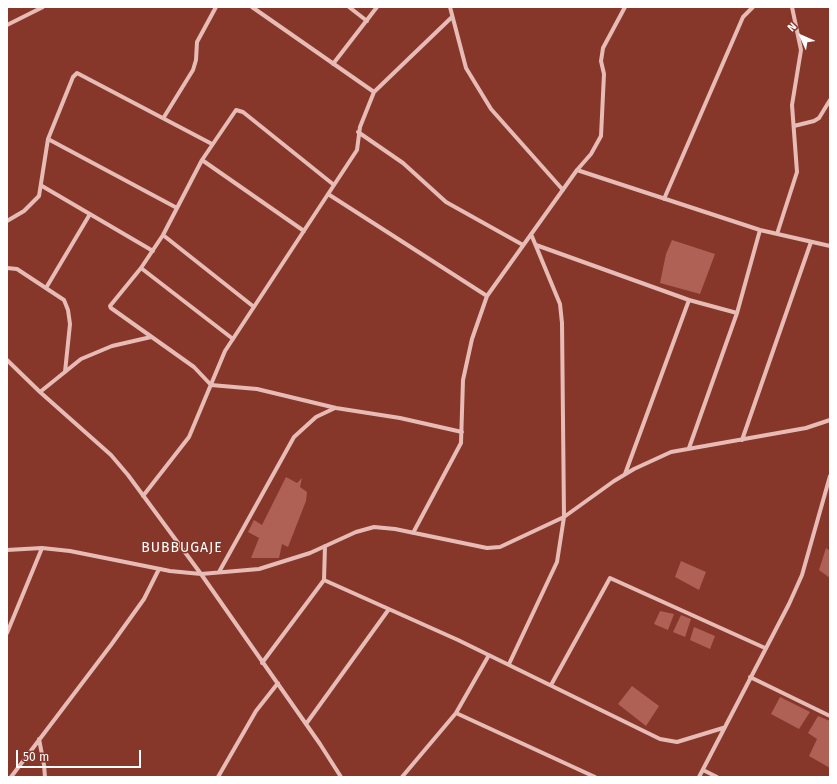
<!DOCTYPE html>
<style>
body{margin:0}
#map{position:relative;width:837px;height:784px;overflow:hidden;background:#86372a;font-family:"Fira Sans",sans-serif}
canvas{display:block}
.frame{position:absolute;inset:0;border:8px solid #fff;pointer-events:none}
.north{position:absolute;left:781px;top:16px;width:40px;height:40px;-webkit-text-stroke:3px #86372a;paint-order:stroke;rotate:315deg;font-size:11px;font-weight:700;line-height:16px;text-align:center;color:#fff}
.north::after{content:'';display:block;margin:auto;width:14px;height:18px;background:#fff;clip-path:polygon(50% 0,100% 100%,50% 72%,0 100%)}
.scale{position:absolute;left:16px;top:750px;width:125px;height:18px;box-sizing:border-box;border:2px solid #fff;border-top:0;padding-left:5px;font-size:12px;line-height:14px;white-space:nowrap;color:#fff;-webkit-text-stroke:3px #86372a;paint-order:stroke}
</style>
<div id="map">
<canvas width="837" height="784"></canvas>
<div class="frame"></div>
<div class="north">N</div>
<div class="scale">50 m</div>
</div>
<script>
const ctx = document.querySelector('canvas').getContext('2d');
ctx.lineJoin = 'round';
function paint(path, color) { ctx.fillStyle = color; ctx.fill(path, 'evenodd'); }
const toPath = rows => new Path2D(rows.map(r => 'M' + r).join(''));
function stroke(path, color, width, dash) { ctx.strokeStyle = color; ctx.lineWidth = width; ctx.lineCap = dash ? 'butt' : 'round'; ctx.setLineDash(dash || []); ctx.stroke(path); }
function label(font, color, halo, rows, align = 'center') {
  ctx.font = font + ' "Fira Sans",sans-serif'; ctx.lineWidth = 3; ctx.setLineDash([]); ctx.textBaseline = 'middle'; ctx.strokeStyle = halo; ctx.fillStyle = color; for (const [text, x, y, turn = 0] of rows) {
    ctx.save(); ctx.translate(x, y); ctx.rotate((+turn || 0) * Math.PI / 180); ctx.textAlign = isNaN(turn) ? turn : align; if (halo) ctx.strokeText(text, 0, 0); ctx.fillText(text, 0, 0); ctx.restore();
  }
}
paint(toPath([
 [672,240,715,254,700,294,660,283,666,254],
 [286,477,297,483,302,478,300,487,307,492,306,501,288,547,282,544,279,558,251,558,259,538,248,532,254,520,262,525],
 [826,548,830,551,830,578,819,570],
 [681,561,706,572,699,590,675,577],
 [660,611,674,614,668,630,654,624],
 [681,615,691,619,685,637,673,632],
 [694,627,715,636,710,649,690,640],
 [632,686,659,706,646,726,618,704],
 [780,697,810,712,799,729,771,714],
 [818,716,830,721,830,768,809,756,817,739,808,733]
]), '#af6156');
stroke(toPath([
 [252,7,374,92],
 [349,7,367,21],
 [450,7,466,68,491,109,563,190],
 [7,25,43,7],
 [333,64,377,7],
 [164,117,193,70,196,60,197,42,216,7],
 [794,126,814,121,819,118,830,100],
 [358,132,403,163,446,202,523,245],
 [48,139,177,208],
 [202,160,304,231],
 [577,170,760,230,830,246],
 [334,185,243,112,236,110,202,160,163,235,141,268,110,306,111,308,194,367,211,385,257,389,336,408,400,418,462,432],
 [42,186,153,251],
 [328,194,487,296],
 [664,199,743,17,753,7],
 [7,221,24,211,39,196,48,139,73,77,77,73,212,144],
 [777,234,797,172,792,105,801,50,792,7],
 [163,235,254,307],
 [536,245,689,300,737,313],
 [7,268,17,269,64,300,68,310,70,324,65,372],
 [141,268,233,339],
 [46,288,90,214],
 [7,360,40,392,111,455,128,475,201,574,320,744,341,777],
 [40,392,81,359,112,346,151,337],
 [742,440,811,242],
 [689,448,737,313,760,230],
 [625,474,689,300],
 [143,496,189,437,225,351,357,150,360,127,374,92,452,17],
 [413,533,461,443,463,380,472,339,487,296,577,170,591,154,601,136,604,74,601,61,603,48,625,7],
 [7,550,42,548,70,551,170,571,201,574,259,569,310,553,356,532,374,527,395,529,487,548,500,547,564,517,614,481,634,469,671,452,806,428,830,420],
 [219,572,294,437,316,417,335,408],
 [324,580,458,640,660,739,677,742,723,728],
 [7,633,42,548],
 [262,663,324,580,325,546],
 [509,664,557,562,564,517,562,323,560,304,531,234],
 [750,677,830,716],
 [551,685,610,578,765,648],
 [456,713,595,777],
 [306,724,389,609],
 [39,739,44,765,45,777],
 [703,770,717,777],
 [11,777,111,645,144,599,159,569],
 [218,777,256,711,278,683],
 [402,777,456,713,489,655],
 [699,777,789,604,802,575,830,476]
]), '#e8bcb6', 4);
ctx.letterSpacing = '1px';
label('14px', '#fff', '#86372a', [
 ["BUBBUGAJE",182,548]
]);
ctx.letterSpacing = '0px';
</script>
